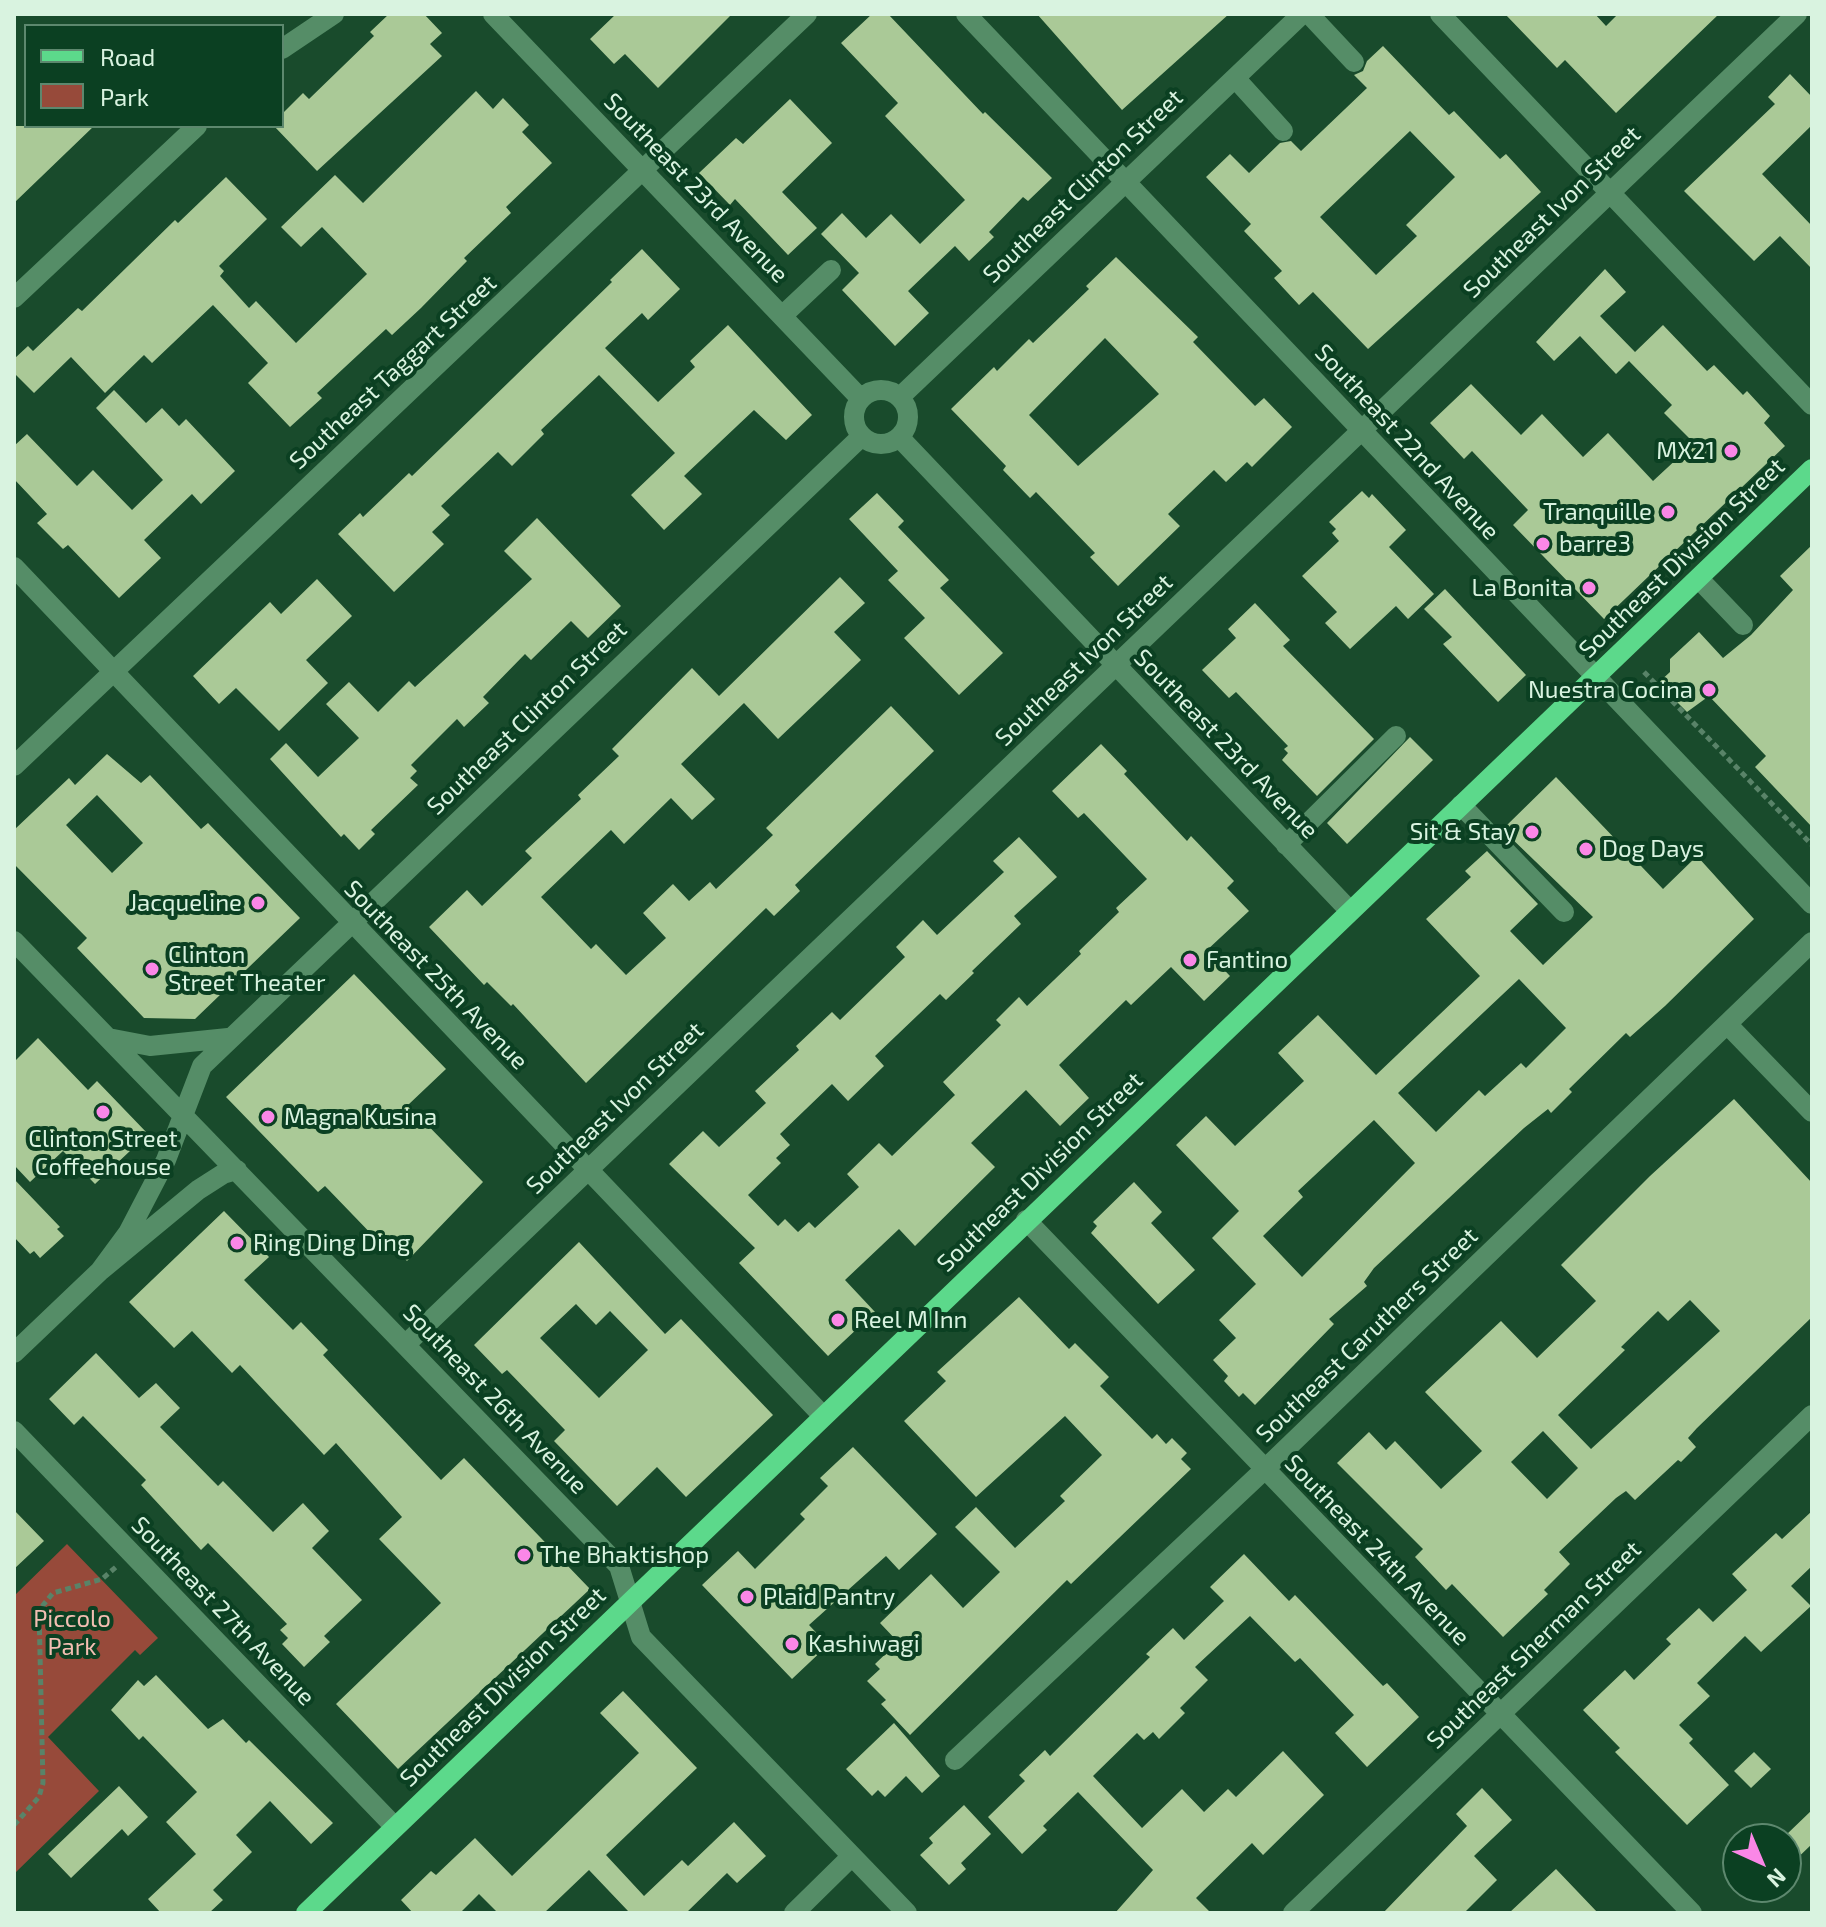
<!DOCTYPE html>
<style>
body{margin:0}
#map{position:relative;width:1826px;height:1927px;overflow:hidden;background:#194b2c;font-family:"Exo 2",sans-serif}
canvas{display:block}
.frame{position:absolute;inset:0;border:16px solid #d9f3e0;pointer-events:none}
.legend{position:absolute;left:24px;top:24px;width:260px;height:104px;box-sizing:border-box;background:#0b4022;border:2px solid #5d886e;margin:0;padding:10px 14px;list-style:none;font-size:24px;color:#d9f3e0}
.legend li{display:flex;align-items:center;gap:16px;height:40px}
.legend b{width:40px;border:2px solid #5d886e}
.north{position:absolute;left:1722px;top:1823px;width:80px;height:80px;box-sizing:border-box;background:#0b4022;border:2px solid #5d886e;border-radius:50%;rotate:136deg;font-size:22px;font-weight:700;line-height:32px;text-align:center;color:#d9f3e0}
.north::after{content:'';display:block;margin:auto;width:28px;height:36px;background:#fa87e7;clip-path:polygon(50% 0,100% 100%,50% 72%,0 100%)}
</style>
<div id="map">
<canvas width="1826" height="1927"></canvas>
<div class="frame"></div>
<ul class="legend">
<li><b style="height:10px;background:#5cd98b"></b>Road</li>
<li><b style="height:22px;background:#974a3a"></b>Park</li>
</ul>
<div class="north">N</div>
</div>
<script>
const ctx = document.querySelector('canvas').getContext('2d');
ctx.lineJoin = 'round';
function paint(path, color) { ctx.fillStyle = color; ctx.fill(path, 'evenodd'); }
const toPath = rows => new Path2D(rows.map(r => 'M' + r).join(''));
function stroke(path, color, width, dash) { ctx.strokeStyle = color; ctx.lineWidth = width; ctx.lineCap = dash ? 'butt' : 'round'; ctx.setLineDash(dash || []); ctx.stroke(path); }
function label(font, color, halo, rows, align = 'center') {
  ctx.font = font + ' "Exo 2",sans-serif'; ctx.lineWidth = 8; ctx.setLineDash([]); ctx.textBaseline = 'middle'; ctx.strokeStyle = halo; ctx.fillStyle = color; for (const [text, x, y, turn = 0] of rows) {
    ctx.save(); ctx.translate(x, y); ctx.rotate((+turn || 0) * Math.PI / 180); ctx.textAlign = isNaN(turn) ? turn : align; if (halo) ctx.strokeText(text, 0, 0); ctx.fillText(text, 0, 0); ctx.restore();
  }
}
paint(toPath([
 [67,1544,158,1638,140,1655,135,1650,48,1737,99,1791,14,1874,14,1596]
]), '#974a3a');
paint(toPath([
 [389,14,424,14,442,33,430,44,442,56,317,171,274,126,282,126,282,114,303,93,309,99,374,36,370,32],
 [616,14,732,14,658,88,625,54,614,64,590,39],
 [872,14,888,14,983,114,985,112,1052,178,1028,201,1023,197,989,232,994,237,969,261,955,246,908,291,929,313,895,346,842,290,859,273,821,234,842,213,866,238,891,214,920,244,965,200,885,116,898,103,841,43],
 [1037,14,1229,14,1122,110],
 [1505,14,1595,14,1606,26,1618,14,1719,14,1616,113,1565,60,1557,68],
 [1383,46,1449,115,1454,111,1500,159,1506,154,1541,192,1368,349,1313,292,1299,305,1274,278,1282,271,1244,231,1251,224,1206,177,1230,154,1249,173,1280,143,1291,141,1301,151,1367,88,1354,75,1363,71,1367,61],
 [1410,131,1455,177,1406,225,1417,236,1376,275,1320,217],
 [1790,74,1812,97,1812,125,1762,174,1812,226,1812,269,1780,236,1754,261,1684,191,1775,104,1768,97],
 [476,91,493,109,503,98,529,125,522,132,552,163,506,207,511,213,464,258,467,261,421,308,392,335,386,329,317,393,322,398,290,427,248,383,268,363,213,305,152,363,144,355,105,393,71,357,34,393,14,373,14,359,28,346,33,351,78,308,82,311,175,220,178,223,226,177,267,219,219,266,224,271,220,276,249,308,256,301,296,343,367,274,322,227,301,247,281,227,335,175,363,203],
 [790,99,832,143,782,192,817,228,788,255,735,199,730,205,699,173,736,138,743,144],
 [14,126,94,126,14,203],
 [642,249,680,289,648,320,642,313,605,348,658,402,695,367,690,361,728,325,812,415,786,440,754,410,684,476,702,494,664,530,631,495,675,453,599,375,541,430,544,434,512,466,498,452,441,506,450,515,432,532,444,544,394,592,338,534,360,513,363,517,409,473,412,476,612,282,610,280],
 [1116,257,1198,337,1193,342,1255,406,1264,398,1292,427,1252,467,1247,462,1226,482,1214,470,1168,514,1180,526,1118,586,1090,557,1095,553,1036,492,1030,498,1003,470,1006,466,951,409,994,367,997,371,1029,339,1033,343,1089,289,1086,286],
 [1105,338,1159,394,1078,466,1029,415],
 [1605,269,1626,292,1600,316,1635,352,1663,325,1707,371,1714,365,1743,395,1747,391,1770,416,1764,423,1785,446,1604,619,1513,525,1528,510,1472,451,1464,459,1430,423,1471,384,1521,435,1542,414,1583,457,1608,433,1653,481,1694,443,1664,413,1672,405,1629,361,1616,374,1580,336,1554,361,1536,342],
 [114,390,146,423,162,408,179,426,186,419,235,471,201,504,192,494,144,540,161,558,119,598,68,545,63,549,37,523,47,514,14,479,14,446,27,434,77,486,93,470,132,510,163,480,96,408],
 [1362,491,1369,498,1372,494,1406,530,1389,547,1434,594,1408,619,1396,606,1350,649,1325,623,1337,612,1302,576,1339,541,1332,533,1336,529,1329,522],
 [877,493,904,521,898,527,949,580,940,588,1003,653,959,695,904,638,925,618,888,580,898,571,849,519],
 [537,518,621,606,588,638,571,621,531,660,525,654,483,697,489,703,464,727,457,719,411,765,417,771,410,778,418,785,371,830,375,834,359,850,344,834,341,837,270,759,286,743,318,777,359,738,326,704,349,682,378,712,409,681,415,687,532,579,504,551],
 [1812,545,1812,827,1755,767,1766,756,1709,696,1687,712,1658,683,1670,672,1670,659,1699,632,1723,658,1751,635,1793,590,1780,576],
 [840,577,865,603,834,632,861,660,778,739,744,703,681,764,715,799,692,820,671,798,624,844,611,830,541,897,591,949,596,944,626,975,666,938,643,913,673,884,689,901,710,882,716,889,773,835,766,828,891,706,934,751,795,885,800,891,774,916,766,908,586,1083,513,1004,511,1006,487,982,484,985,429,927,467,890,482,906,532,858,525,851,581,799,578,795,619,756,612,749,692,668,719,696],
 [317,579,352,616,306,660,328,683,279,731,236,688,219,704,193,676,270,602,281,614],
 [1445,589,1526,675,1498,702,1443,644,1452,637,1424,609],
 [1255,603,1290,640,1283,646,1374,739,1317,796,1282,760,1288,753,1284,749,1288,746,1236,692,1229,698,1202,670,1236,638,1228,629],
 [1410,737,1433,760,1347,844,1327,823],
 [1101,744,1127,771,1124,774,1187,841,1191,836,1234,881,1227,888,1249,911,1206,951,1230,976,1204,1001,1171,967,1131,1005,1126,1000,1059,1065,1089,1098,1060,1126,1026,1090,971,1143,995,1167,915,1246,899,1229,845,1280,875,1312,828,1356,739,1263,755,1248,669,1164,703,1131,719,1147,766,1103,755,1091,799,1050,796,1046,832,1012,840,1020,905,957,896,947,923,920,937,935,1004,872,993,861,1019,837,1057,877,1014,916,1021,924,972,971,974,973,946,1000,940,994,875,1056,884,1066,848,1101,832,1084,780,1134,790,1145,776,1158,781,1163,748,1195,778,1226,785,1219,798,1232,809,1222,815,1228,859,1187,847,1174,879,1143,892,1156,955,1095,943,1082,1001,1025,996,1020,1019,997,1027,1006,1081,954,1079,951,1119,912,1116,908,1147,879,1084,813,1078,818,1052,791],
 [107,754,141,783,150,775,201,829,208,823,300,918,195,1019,144,1018,77,948,87,938,14,864,14,830,69,778,75,785],
 [97,795,143,843,112,873,66,825],
 [1556,777,1663,889,1697,856,1754,919,1665,1006,1630,1037,1626,1033,1569,1089,1572,1092,1551,1113,1548,1109,1524,1128,1374,1268,1364,1282,1367,1286,1329,1319,1334,1324,1255,1405,1243,1393,1239,1397,1224,1381,1228,1376,1213,1360,1236,1338,1219,1320,1256,1284,1212,1238,1239,1211,1176,1145,1206,1116,1235,1146,1304,1081,1278,1053,1318,1015,1376,1075,1480,976,1426,919,1471,877,1465,871,1487,851,1538,904,1510,931,1543,965,1593,917,1506,833,1509,830,1506,826],
 [1519,979,1566,1028,1526,1068,1521,1063,1485,1096,1479,1090,1436,1132,1398,1093],
 [1374,1120,1415,1163,1302,1277,1263,1236,1303,1197,1298,1191],
 [354,974,446,1069,408,1105,483,1182,407,1261,383,1237,379,1242,325,1186,318,1192,226,1097],
 [38,1038,88,1090,97,1081,148,1134,95,1184,63,1151,30,1182,14,1165,14,1062],
 [1734,1099,1812,1183,1812,1317,1697,1428,1688,1438,1696,1447,1681,1462,1678,1460,1635,1500,1626,1491,1616,1498,1559,1552,1570,1564,1544,1590,1548,1594,1503,1637,1452,1584,1446,1590,1415,1557,1423,1549,1337,1463,1369,1432,1386,1450,1395,1441,1441,1489,1482,1451,1425,1392,1501,1321,1537,1358,1596,1301,1561,1265,1650,1176],
 [1690,1300,1720,1331,1591,1449,1558,1415,1625,1350,1621,1347,1658,1311,1668,1321],
 [1543,1431,1578,1468,1547,1499,1511,1462],
 [14,1179,60,1227,57,1229,64,1236,40,1258,34,1251,30,1254,14,1237],
 [1134,1182,1162,1212,1151,1223,1195,1270,1158,1304,1091,1233,1097,1226,1093,1222],
 [224,1211,269,1257,244,1280,293,1330,301,1322,328,1350,323,1355,441,1480,464,1458,590,1589,398,1769,336,1704,441,1603,379,1539,402,1517,336,1443,324,1455,240,1365,232,1373,192,1331,174,1348,129,1302],
 [579,1242,665,1334,681,1319,773,1415,686,1497,657,1467,617,1506,554,1441,565,1430,507,1370,502,1374,474,1345],
 [576,1304,596,1325,610,1311,648,1350,599,1398,540,1338],
 [1019,1297,1069,1349,1075,1343,1109,1377,1100,1386,1152,1439,1157,1434,1166,1444,1172,1438,1187,1453,1181,1459,1191,1469,1071,1584,1067,1580,910,1735,881,1704,886,1700,867,1681,880,1669,875,1664,898,1642,880,1623,931,1574,963,1608,1000,1572,955,1527,976,1507,1015,1548,1065,1501,1060,1496,1102,1455,1065,1416,976,1497,904,1421,946,1381,937,1372],
 [96,1353,139,1398,156,1383,180,1408,160,1427,218,1486,223,1481,273,1532,303,1503,329,1531,312,1548,362,1600,324,1636,330,1642,304,1667,282,1644,288,1638,280,1630,287,1624,208,1543,201,1550,141,1485,146,1480,83,1416,74,1425,49,1399],
 [853,1447,937,1534,899,1570,886,1556,809,1625,828,1645,792,1679,702,1585,738,1551,755,1569,805,1519,800,1514,828,1486,820,1478],
 [14,1510,44,1541,14,1569],
 [1812,1511,1812,1566,1791,1586,1811,1606,1761,1652,1745,1636,1697,1683,1710,1696,1679,1725,1693,1739,1689,1743,1729,1785,1687,1825,1615,1752,1620,1748,1583,1710,1625,1670,1634,1680,1671,1644,1666,1639,1699,1608,1713,1622,1747,1590,1732,1574,1776,1533,1782,1539],
 [1244,1554,1289,1601,1295,1595,1383,1686,1387,1683,1419,1717,1367,1767,1335,1733,1354,1715,1300,1658,1295,1662,1250,1616,1195,1667,1208,1680,1180,1708,1185,1713,1159,1739,1153,1732,1144,1740,1137,1733,1093,1776,1142,1828,1182,1789,1204,1812,1228,1789,1236,1797,1283,1751,1324,1795,1263,1855,1252,1843,1196,1898,1211,1913,1115,1913,1153,1870,1078,1792,1043,1826,1047,1830,1022,1854,988,1817,1025,1781,1019,1775,1045,1750,1050,1756,1150,1657,1146,1654,1173,1628,1184,1640,1224,1601,1210,1587],
 [156,1675,208,1729,223,1719,246,1743,249,1740,333,1823,311,1844,270,1801,236,1835,252,1852,213,1890,223,1900,209,1913,161,1913,148,1899,196,1854,166,1822,197,1792,143,1736,139,1740,111,1710,138,1680,144,1686],
 [623,1691,697,1768,606,1855,644,1896,682,1860,688,1866,734,1822,766,1856,737,1883,727,1873,686,1913,626,1913,628,1911,589,1870,544,1913,498,1913,479,1894,460,1913,413,1913,401,1900,431,1871,436,1875,475,1838,512,1876,639,1753,600,1713],
 [894,1723,940,1776,922,1793,906,1776,885,1797,878,1790,872,1796,846,1769],
 [1754,1752,1771,1769,1751,1788,1734,1771],
 [119,1786,148,1817,128,1836,122,1829,71,1878,48,1854],
 [1482,1788,1512,1820,1474,1856,1497,1880,1464,1913,1383,1913,1467,1826,1456,1814],
 [964,1805,991,1834,961,1863,966,1869,949,1885,920,1855,933,1843,929,1838],
 [1812,1810,1812,1844,1786,1869,1786,1835],
 [1556,1869,1598,1913,1509,1913]
]), '#aac997');
stroke(toPath([
 [1644,672,1812,845],
 [14,1825,39,1797,43,1783,39,1610,53,1593,102,1579,116,1567]
]), '#598368', 5, [6, 4]);
stroke(toPath([
 [493,14,861,399],
 [966,14,1812,904],
 [1309,14,1354,62],
 [1440,14,1812,405],
 [282,49,334,14],
 [1235,78,1283,131],
 [14,298,197,126],
 [782,316,831,270],
 '854 417a27 27 0 1 1 54 0a27 27 0 1 1-54 0Z',
 [900,397,1302,14],
 [900,438,1350,911],
 [14,567,823,1416],
 [1699,579,1743,625],
 [14,766,807,14],
 [1461,805,1564,912],
 [1286,845,1396,736],
 [14,941,619,1566,641,1637,907,1913],
 [1727,1024,1812,1112],
 [108,1038,150,1046,228,1038],
 [1026,1220,1692,1913],
 [100,1271,128,1233,166,1160,202,1066,862,436],
 [406,1344,1797,14],
 [14,1353,100,1271,198,1190,223,1174,237,1170],
 [14,1431,395,1827],
 [955,1760,1264,1470,1812,942],
 [794,1913,852,1856],
 [1293,1913,1812,1415]
]), '#558d67', 20);
stroke(toPath([
 [306,1913,1812,469]
]), '#5cd98b', 20);
for (const [x, y, r, color] of [
 [1731,451,8,"#fa87e7"],
 [1668,512,8,"#fa87e7"],
 [1543,544,8,"#fa87e7"],
 [1589,588,8,"#fa87e7"],
 [1709,690,8,"#fa87e7"],
 [1532,832,8,"#fa87e7"],
 [1586,849,8,"#fa87e7"],
 [258,903,8,"#fa87e7"],
 [1190,960,8,"#fa87e7"],
 [152,969,8,"#fa87e7"],
 [103,1112,8,"#fa87e7"],
 [268,1117,8,"#fa87e7"],
 [237,1243,8,"#fa87e7"],
 [838,1320,8,"#fa87e7"],
 [524,1555,8,"#fa87e7"],
 [747,1597,8,"#fa87e7"],
 [792,1644,8,"#fa87e7"]
]) { const dot = new Path2D(); dot.arc(x, y, r, 0, 2 * Math.PI); ctx.fillStyle = color; ctx.fill(dot); stroke(dot, '#0b4022', 3); }
label('24px', '#d9f3e0', '#0b4022', [
 ["Southeast Clinton Street",1083,186,-44],
 ["Southeast 23rd Avenue",696,188,46],
 ["Southeast Ivon Street",1552,212,-44],
 ["Southeast Taggart Street",393,372,-43],
 ["Southeast 22nd Avenue",1407,442,47],
 ["Southeast Division Street",1682,558,-44],
 ["Southeast Ivon Street",1084,660,-44],
 ["Southeast Clinton Street",527,718,-44],
 ["Southeast 23rd Avenue",1226,744,46],
 ["Southeast 25th Avenue",436,975,46],
 ["Southeast Ivon Street",615,1108,-44],
 ["Southeast Division Street",1040,1172,-44],
 ["Southeast Caruthers Street",1367,1335,-44],
 ["Southeast 26th Avenue",495,1399,46],
 ["Southeast 24th Avenue",1377,1550,46],
 ["Southeast 27th Avenue",223,1611,46],
 ["Southeast Sherman Street",1534,1645,-44],
 ["Southeast Division Street",503,1687,-44]
]);
label('24px', '#d9f3e0', '#0b4022', [
 ["MX21",1715,451,"right"],
 ["Tranquille",1652,512,"right"],
 ["barre3",1559,544],
 ["La Bonita",1573,588,"right"],
 ["Nuestra Cocina",1693,690,"right"],
 ["Sit & Stay",1516,832,"right"],
 ["Dog Days",1602,849],
 ["Jacqueline",242,903,"right"],
 ["Clinton",168,955],
 ["Street Theater",168,983],
 ["Fantino",1206,960],
 ["Magna Kusina",284,1117],
 ["Clinton Street",103,1139,"center"],
 ["Coffeehouse",103,1167,"center"],
 ["Ring Ding Ding",253,1243],
 ["Reel M Inn",854,1320],
 ["The Bhaktishop",540,1555],
 ["Plaid Pantry",763,1597],
 ["Kashiwagi",808,1644]
], 'left');
label('24px', '#f2beb2', '#0b4022', [
 ["Piccolo",72,1619],
 ["Park",72,1647]
]);
</script>
